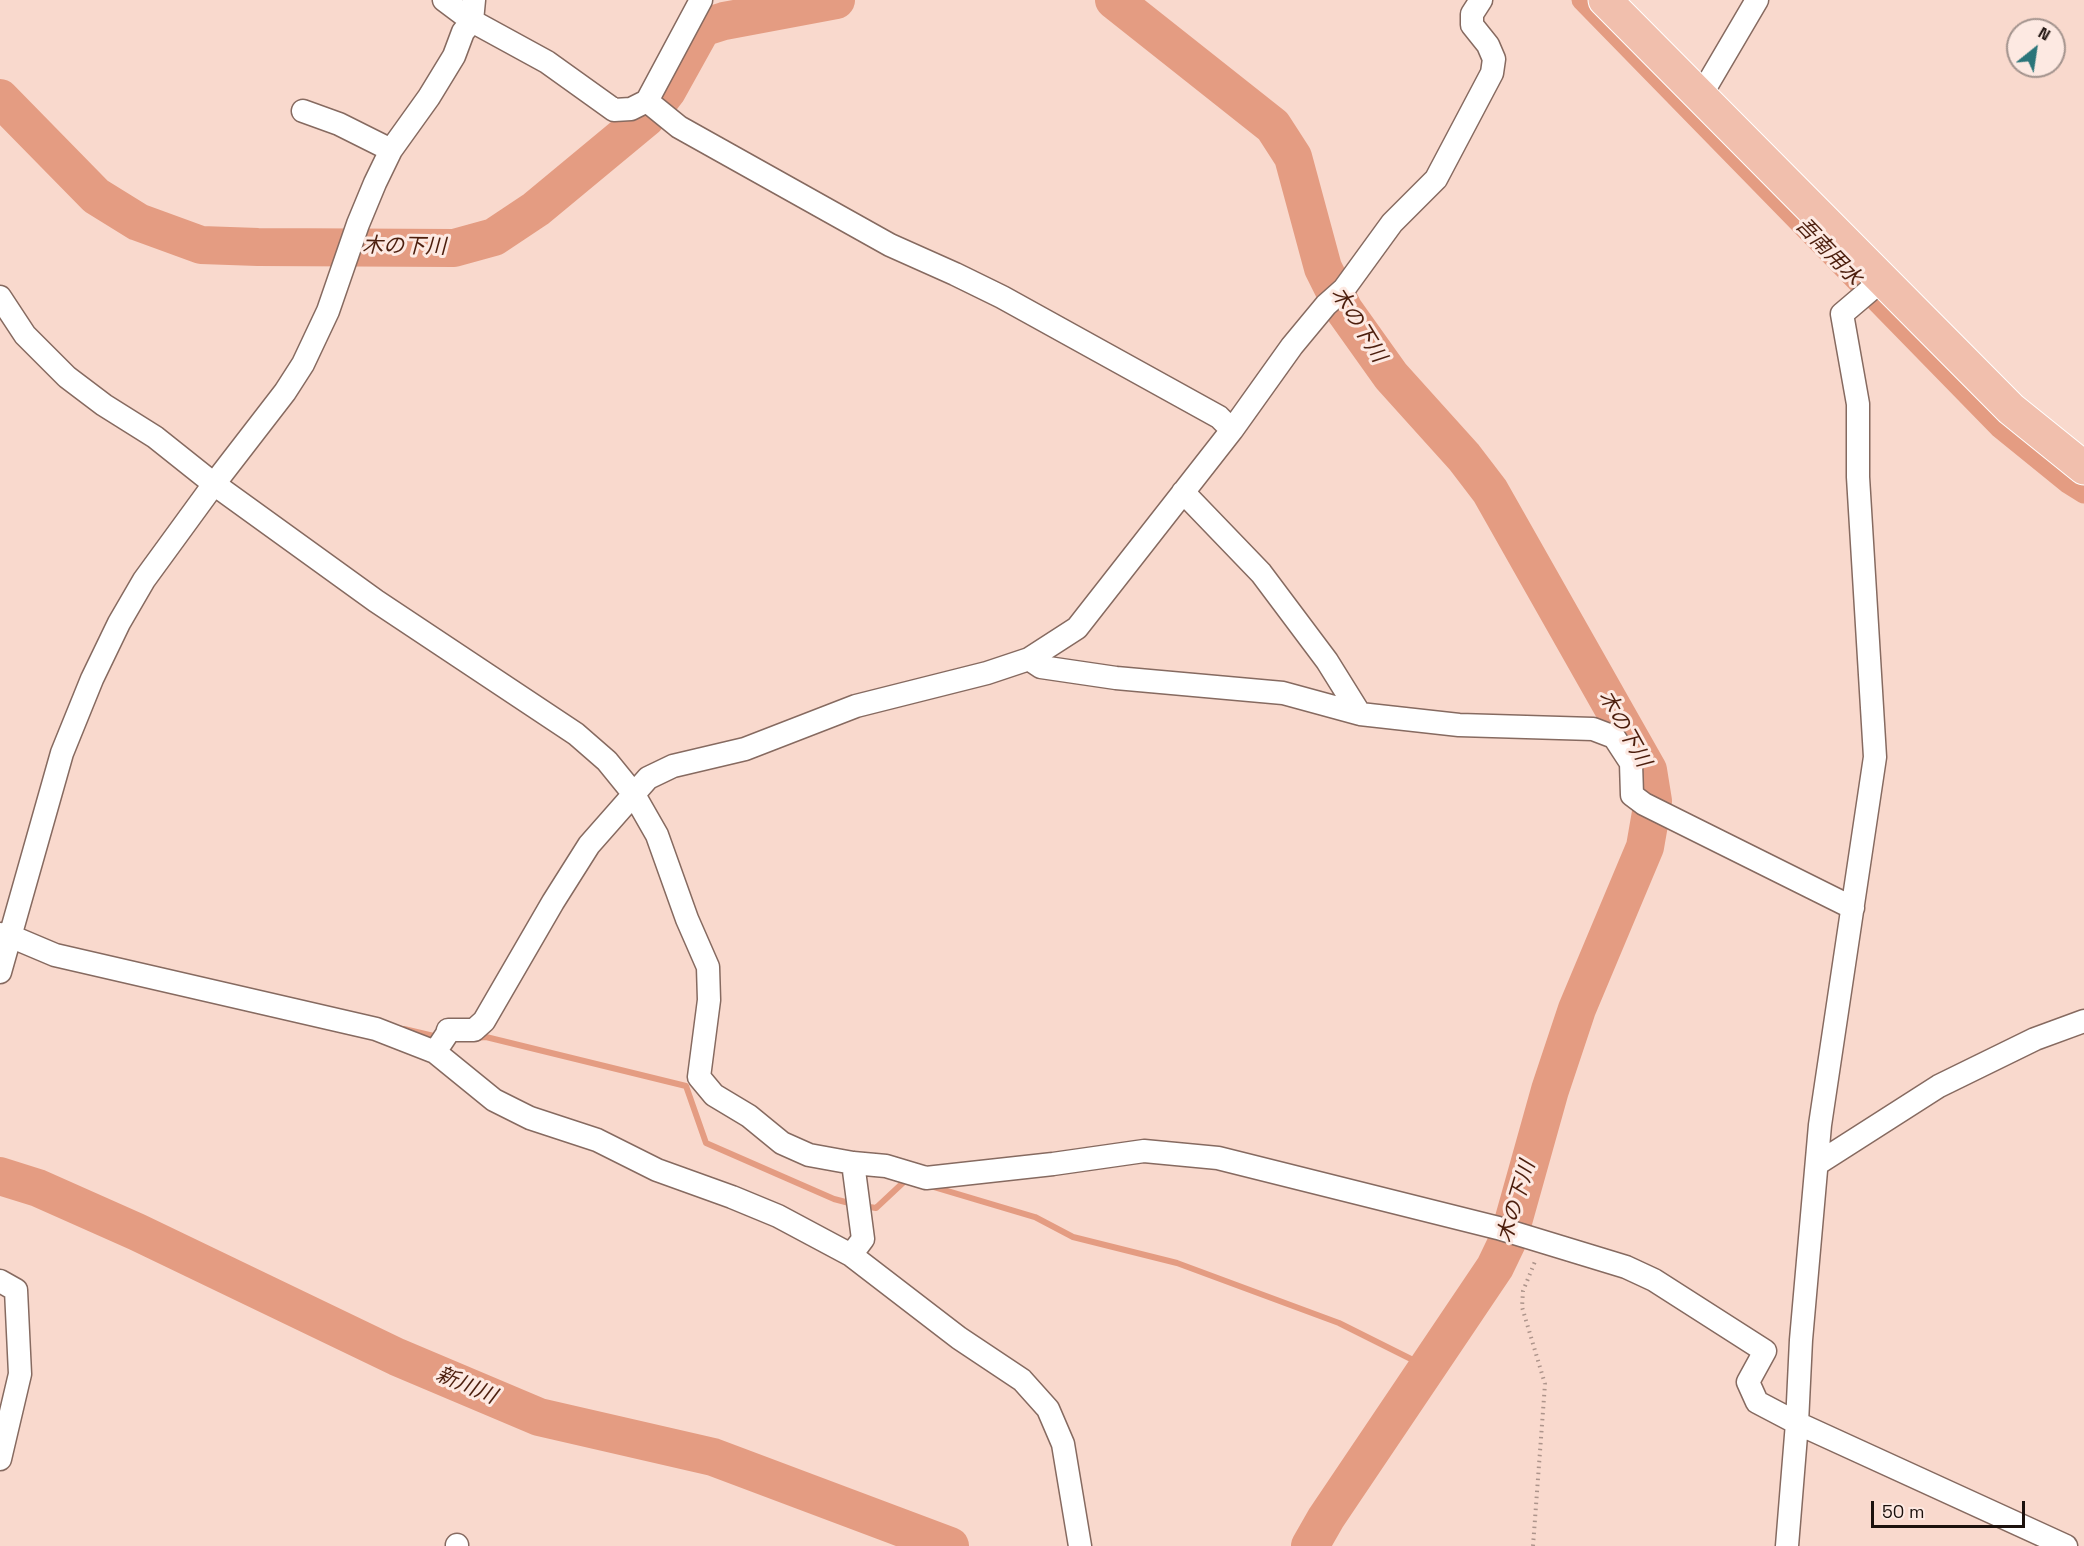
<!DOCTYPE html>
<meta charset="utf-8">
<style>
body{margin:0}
#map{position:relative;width:2084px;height:1546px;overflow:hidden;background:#f9d9cd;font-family:"Space Grotesk",sans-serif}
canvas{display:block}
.north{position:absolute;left:2006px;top:18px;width:60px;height:60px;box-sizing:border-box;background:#fde9e2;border:2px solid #a3938d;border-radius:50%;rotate:30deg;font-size:16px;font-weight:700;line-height:24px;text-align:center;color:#1c110d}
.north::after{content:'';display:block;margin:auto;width:21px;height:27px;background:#2b757a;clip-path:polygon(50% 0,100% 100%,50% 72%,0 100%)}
.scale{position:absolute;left:1871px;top:1501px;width:154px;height:27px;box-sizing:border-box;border:3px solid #1c110d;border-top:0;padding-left:8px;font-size:18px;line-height:21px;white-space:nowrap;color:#1c110d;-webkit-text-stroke:4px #fde9e2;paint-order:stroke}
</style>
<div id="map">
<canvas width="2084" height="1546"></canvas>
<div class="north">N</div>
<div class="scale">50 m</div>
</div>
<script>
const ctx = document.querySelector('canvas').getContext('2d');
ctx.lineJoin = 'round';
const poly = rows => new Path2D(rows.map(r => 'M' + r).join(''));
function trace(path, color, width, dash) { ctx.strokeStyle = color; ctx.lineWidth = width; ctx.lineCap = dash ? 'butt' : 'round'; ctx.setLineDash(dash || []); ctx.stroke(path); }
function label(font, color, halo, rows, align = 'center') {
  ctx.font = font + ' "Space Grotesk","Noto Sans JP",sans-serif'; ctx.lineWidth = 6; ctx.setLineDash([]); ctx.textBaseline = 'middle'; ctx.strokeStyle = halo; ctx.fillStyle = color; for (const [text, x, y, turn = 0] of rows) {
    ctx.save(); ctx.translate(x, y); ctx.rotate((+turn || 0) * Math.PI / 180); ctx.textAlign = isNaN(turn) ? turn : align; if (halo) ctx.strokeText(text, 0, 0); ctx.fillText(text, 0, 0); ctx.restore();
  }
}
trace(poly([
 [404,1029,438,1037],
 [475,1038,486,1037,686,1086,706,1143,834,1199,853,1204],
 [931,1186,1035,1217,1073,1237,1177,1263,1339,1323,1427,1367],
 [863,1206,876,1208,907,1179]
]), '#e49c82', 6);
trace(poly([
 [1582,0,1999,427,2068,483,2084,493]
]), '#e49c82', 21);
trace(poly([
 [1114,0,1273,126,1293,157,1323,268,1344,310,1391,376,1464,457,1490,491,1648,770,1653,801,1645,847,1577,1009,1550,1090,1508,1240,1495,1267,1326,1518,1310,1546],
 [0,98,96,196,138,222,201,245,258,247,454,248,494,237,536,209,647,117,667,91,702,28,724,21,836,0],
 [0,1176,38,1188,137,1232,397,1357,539,1417,713,1457,950,1546]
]), '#e49c82', 38);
const minor = poly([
 [444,0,472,21,547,62,614,110,631,109,647,101,701,0],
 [1700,97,1757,0],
 [647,101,679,127,890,245,955,274,1002,297,1219,417,1232,430],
 [303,111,339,124,391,150],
 [0,297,25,335,67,377,104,405,155,437,214,484,376,601,576,734,607,761,633,793,657,835,687,919,708,967,709,1000,699,1077,714,1095,749,1116,782,1143,809,1155,853,1163,886,1166,926,1178,1053,1164,1144,1151,1218,1158,1498,1228,1626,1267,1654,1280,1765,1351,1748,1382,1757,1402,1797,1423,2066,1546],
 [1183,492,1261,573,1327,661,1360,714,1459,725,1593,729,1614,737,1631,763,1632,795,1644,804,1853,908],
 [1029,659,1041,667,1116,678,1283,693,1360,714],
 [0,934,10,936,55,955,376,1029,435,1052,494,1100,530,1118,597,1140,657,1170,732,1197,778,1216,851,1255,959,1338,1022,1380,1048,1409,1063,1444,1080,1546],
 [0,972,62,753,92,679,119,623,144,580,214,484,285,392,303,364,328,311,358,224,375,183,391,150,429,97,454,56,463,32,472,21,474,0],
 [435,1052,447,1034,448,1030,474,1030,484,1021,553,902,589,845,648,778,673,766,745,749,856,706,987,673,1029,659,1077,628,1232,430,1292,346,1326,305,1344,289,1392,223,1436,179,1492,73,1494,59,1488,45,1472,25,1472,14,1481,0],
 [1817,1164,1939,1086,2035,1039,2084,1021],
 [851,1255,863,1239,853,1163],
 [0,1281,16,1290,20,1374,0,1459],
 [457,1546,457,1545],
 [1787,1546,1797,1423,1801,1340,1820,1125,1875,757,1858,477,1858,404,1842,314,1882,280]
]);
const primary = poly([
 [1605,0,2011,409,2084,468]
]);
trace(minor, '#866a60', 25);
trace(primary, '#fff', 35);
trace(poly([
 [1533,1546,1545,1384,1522,1307,1523,1291,1536,1259]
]), '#ad948b', 4, [1.5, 4.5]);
trace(minor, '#fff', 22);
trace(primary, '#f1bfad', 33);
label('italic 21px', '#4c1e0d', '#fde9e2', [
 ["木の下川",404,247,1],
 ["吾南用水",1828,252,46],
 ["木の下川",1358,325,58],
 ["木の下川",1624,729,61],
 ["木の下川",1517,1202,-73],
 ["新川川",466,1386,23]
]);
</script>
